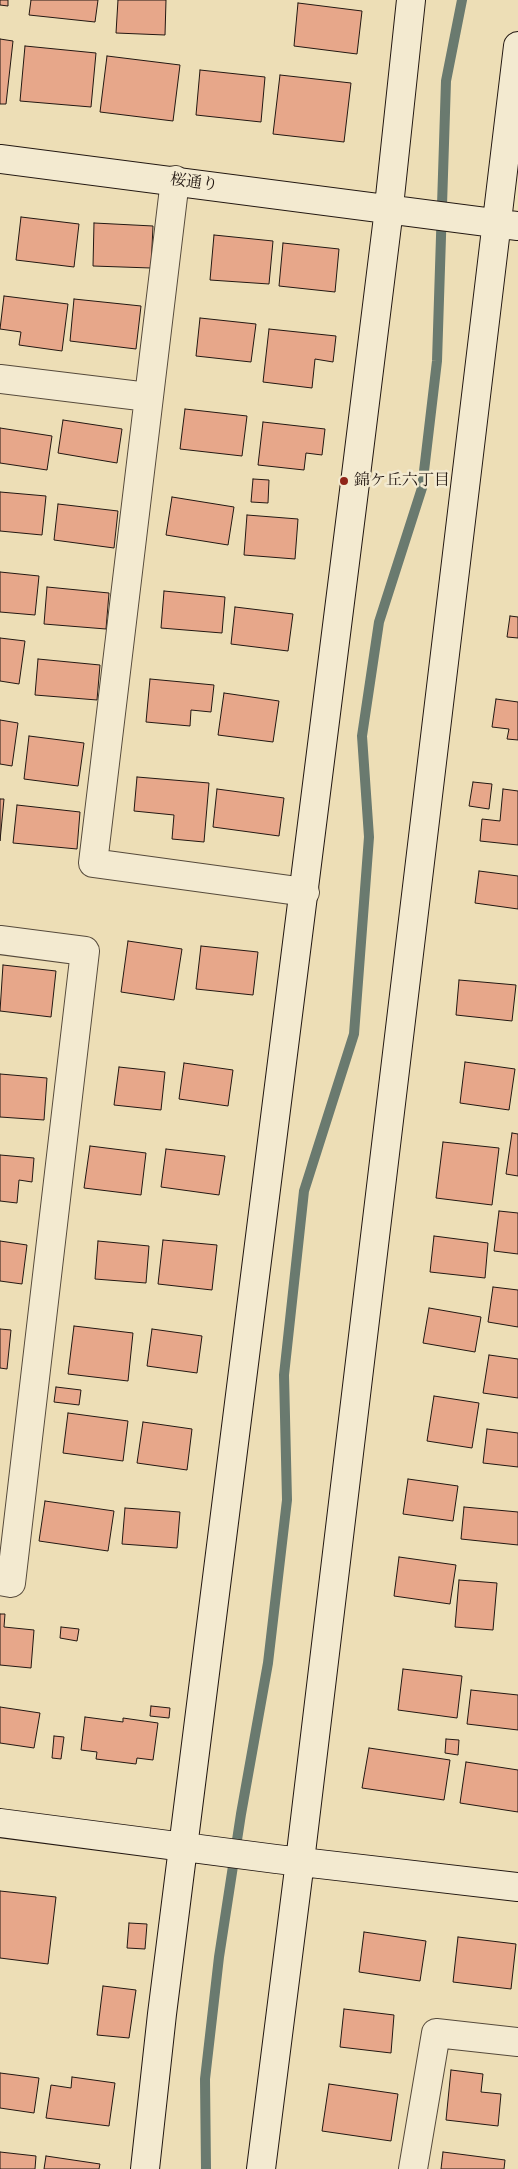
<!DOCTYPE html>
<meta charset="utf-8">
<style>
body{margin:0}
canvas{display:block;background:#eddeb6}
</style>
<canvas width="518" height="2169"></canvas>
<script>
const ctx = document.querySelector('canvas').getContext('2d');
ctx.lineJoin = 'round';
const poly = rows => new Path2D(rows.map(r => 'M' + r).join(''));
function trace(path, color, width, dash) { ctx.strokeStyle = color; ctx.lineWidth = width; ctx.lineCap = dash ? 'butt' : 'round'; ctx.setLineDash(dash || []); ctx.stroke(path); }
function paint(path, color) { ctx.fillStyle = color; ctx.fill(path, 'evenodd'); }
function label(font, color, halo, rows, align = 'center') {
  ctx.font = font + ' "IM FELL French Canon","Noto Serif JP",serif'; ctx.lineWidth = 5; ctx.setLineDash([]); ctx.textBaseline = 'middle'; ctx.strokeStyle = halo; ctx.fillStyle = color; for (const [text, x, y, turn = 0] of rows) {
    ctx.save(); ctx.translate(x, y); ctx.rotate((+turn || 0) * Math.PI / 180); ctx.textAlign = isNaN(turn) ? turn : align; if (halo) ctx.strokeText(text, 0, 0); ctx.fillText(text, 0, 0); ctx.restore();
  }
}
trace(poly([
 [206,2169,205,2079,219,1957,241,1814,268,1663,287,1500,284,1375,304,1191,354,1034,369,837,362,736,379,622,422,488,437,361,446,81,462,0]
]), '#6a7a6f', 10);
const building = poly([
 [0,0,8,0,8,6,0,5,0,0],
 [31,0,98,0,95,22,29,15,31,0],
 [118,0,166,0,165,35,116,33,118,0],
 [298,3,362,11,357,54,294,46,298,3],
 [0,39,13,41,6,104,0,104,0,39],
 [25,46,96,53,91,107,20,101,25,46],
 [107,56,180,65,173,121,100,112,107,56],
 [200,70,265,77,261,122,196,115,200,70],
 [280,75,351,83,344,142,273,134,280,75],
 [21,217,79,224,74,267,16,260,21,217],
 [94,223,153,226,151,268,93,266,94,223],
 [214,235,273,241,269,284,210,280,214,235],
 [283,243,339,249,335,292,279,286,283,243],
 [4,296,68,304,62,351,19,345,21,332,0,329,4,296],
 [74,299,141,306,136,349,70,341,74,299],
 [200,318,256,324,251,362,196,356,200,318],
 [269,329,336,336,333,362,315,359,312,388,263,382,269,329],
 [185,409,247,416,242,456,180,449,185,409],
 [63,420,122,429,117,463,58,453,63,420],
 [263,422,325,429,322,455,306,453,304,470,258,465,263,422],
 [0,428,52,436,47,470,0,463,0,428],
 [253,479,269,480,268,503,251,502,253,479],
 [0,492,46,496,42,535,0,531,0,492],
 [172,497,234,507,228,545,166,535,172,497],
 [58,504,118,511,114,548,54,540,58,504],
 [247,515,298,519,295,559,244,555,247,515],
 [0,572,39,576,35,615,0,612,0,572],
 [47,587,109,593,106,629,44,624,47,587],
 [164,591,225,597,222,633,161,628,164,591],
 [235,607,293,614,288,651,231,644,235,607],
 [510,616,518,617,518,638,507,637,510,616],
 [0,638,25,641,19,684,0,681,0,638],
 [38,659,100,665,97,700,35,695,38,659],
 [150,679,214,685,211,712,191,710,190,726,146,722,150,679],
 [224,693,279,701,273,742,218,735,224,693],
 [496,699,518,702,518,740,507,739,509,729,492,727,496,699],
 [0,720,18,723,12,766,0,764,0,720],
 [29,736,84,743,78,786,24,779,29,736],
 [137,777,209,783,204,842,172,839,174,815,134,811,137,777],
 [473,782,492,784,489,809,469,806,473,782],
 [217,789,284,798,279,836,213,827,217,789],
 [503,789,518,791,518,845,480,841,482,819,500,821,503,789],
 [0,799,4,799,0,841,0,799],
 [17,805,80,812,77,849,13,843,17,805],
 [479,871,518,876,518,909,475,903,479,871],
 [128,941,182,949,174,1000,121,992,128,941],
 [201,946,258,952,253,995,196,989,201,946],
 [3,965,56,971,51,1017,0,1011,3,965],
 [459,980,516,985,512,1021,456,1015,459,980],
 [465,1062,515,1069,509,1110,460,1103,465,1062],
 [184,1063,233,1070,228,1106,179,1099,184,1063],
 [119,1067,165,1072,161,1110,114,1105,119,1067],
 [0,1074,47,1078,44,1120,0,1117,0,1074],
 [512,1133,518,1134,518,1176,506,1174,512,1133],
 [443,1142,499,1148,492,1205,436,1198,443,1142],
 [90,1146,146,1153,141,1195,84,1188,90,1146],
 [166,1149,225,1156,219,1195,161,1187,166,1149],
 [0,1155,34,1158,32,1182,19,1180,17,1203,0,1201,0,1155],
 [499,1211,518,1213,518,1254,494,1251,499,1211],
 [434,1236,488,1243,485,1278,430,1272,434,1236],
 [163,1240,217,1245,212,1290,158,1284,163,1240],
 [0,1241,27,1245,22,1284,0,1281,0,1241],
 [98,1241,149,1246,146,1283,95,1279,98,1241],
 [493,1287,518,1290,518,1327,488,1322,493,1287],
 [429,1308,481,1317,475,1352,423,1343,429,1308],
 [74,1326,133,1333,128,1381,68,1374,74,1326],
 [0,1329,11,1330,7,1369,0,1368,0,1329],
 [152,1329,202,1336,197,1373,147,1366,152,1329],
 [489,1355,518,1359,518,1398,483,1393,489,1355],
 [56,1387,81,1390,79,1405,54,1402,56,1387],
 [434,1396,479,1403,472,1448,427,1441,434,1396],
 [68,1413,128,1421,123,1461,63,1453,68,1413],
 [143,1422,192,1429,187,1470,137,1463,143,1422],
 [487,1429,518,1433,518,1467,483,1463,487,1429],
 [408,1479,458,1486,453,1521,403,1514,408,1479],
 [45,1501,114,1511,108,1551,39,1541,45,1501],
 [464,1507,518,1512,518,1545,461,1539,464,1507],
 [125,1508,180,1512,177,1548,122,1544,125,1508],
 [399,1557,456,1565,450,1604,394,1596,399,1557],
 [459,1580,497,1583,493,1630,455,1627,459,1580],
 [0,1614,5,1614,4,1627,34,1630,31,1668,0,1665,0,1614],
 [61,1627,79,1629,77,1641,60,1638,61,1627],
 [403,1669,462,1676,457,1718,398,1710,403,1669],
 [471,1690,518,1695,518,1730,467,1724,471,1690],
 [151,1706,170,1708,169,1718,150,1716,151,1706],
 [0,1707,40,1713,34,1748,0,1743,0,1707],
 [85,1717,123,1722,123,1718,158,1723,153,1760,137,1758,136,1764,96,1759,97,1752,81,1750,85,1717],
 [54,1736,64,1737,61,1759,52,1758,54,1736],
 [446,1739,459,1740,458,1755,445,1753,446,1739],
 [369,1748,450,1760,444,1800,362,1788,369,1748],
 [466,1762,518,1770,518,1812,460,1803,466,1762],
 [0,1891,56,1897,48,1964,0,1958,0,1891],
 [129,1923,147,1924,145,1949,127,1948,129,1923],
 [364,1932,426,1941,420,1981,359,1972,364,1932],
 [458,1937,516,1944,511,1989,453,1982,458,1937],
 [103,1986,136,1990,129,2038,97,2035,103,1986],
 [344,2009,394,2015,391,2053,340,2047,344,2009],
 [451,2070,483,2074,481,2092,501,2094,498,2126,446,2120,451,2070],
 [0,2073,39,2078,34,2113,0,2108,0,2073],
 [72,2077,115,2083,109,2126,46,2118,51,2085,71,2088,72,2077],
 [329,2084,398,2094,391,2141,322,2131,329,2084],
 [0,2152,36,2156,35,2169,0,2169,0,2152],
 [443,2152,505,2160,504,2169,441,2169,443,2152],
 [46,2156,100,2164,99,2169,44,2169,46,2156]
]);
paint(building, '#e7a78a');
trace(building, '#231812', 1);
const street = poly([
 [175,180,93,863,305,892],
 [0,379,148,397],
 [0,940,85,951,11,1583,0,1581],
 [413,2169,436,2033,518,2042]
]);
const secondary = poly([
 [0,159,518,226],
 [0,1823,276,1859,518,1887],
 [145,2169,162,2014,355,483,387,225,411,0],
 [261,2169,300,1861,518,46]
]);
trace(street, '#564a3b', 30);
trace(secondary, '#231812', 30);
trace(street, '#f3ead0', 28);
trace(secondary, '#f3ead0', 28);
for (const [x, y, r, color] of [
 [344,481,5,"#8f2418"]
]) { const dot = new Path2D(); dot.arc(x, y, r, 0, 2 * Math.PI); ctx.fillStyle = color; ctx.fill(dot); trace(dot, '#f3ead0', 2); }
label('16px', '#231812', '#f3ead0', [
 ["桜通り",194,183,7]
]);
label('16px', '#231812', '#f3ead0', [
 ["錦ケ丘六丁目",354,481]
], 'left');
</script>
